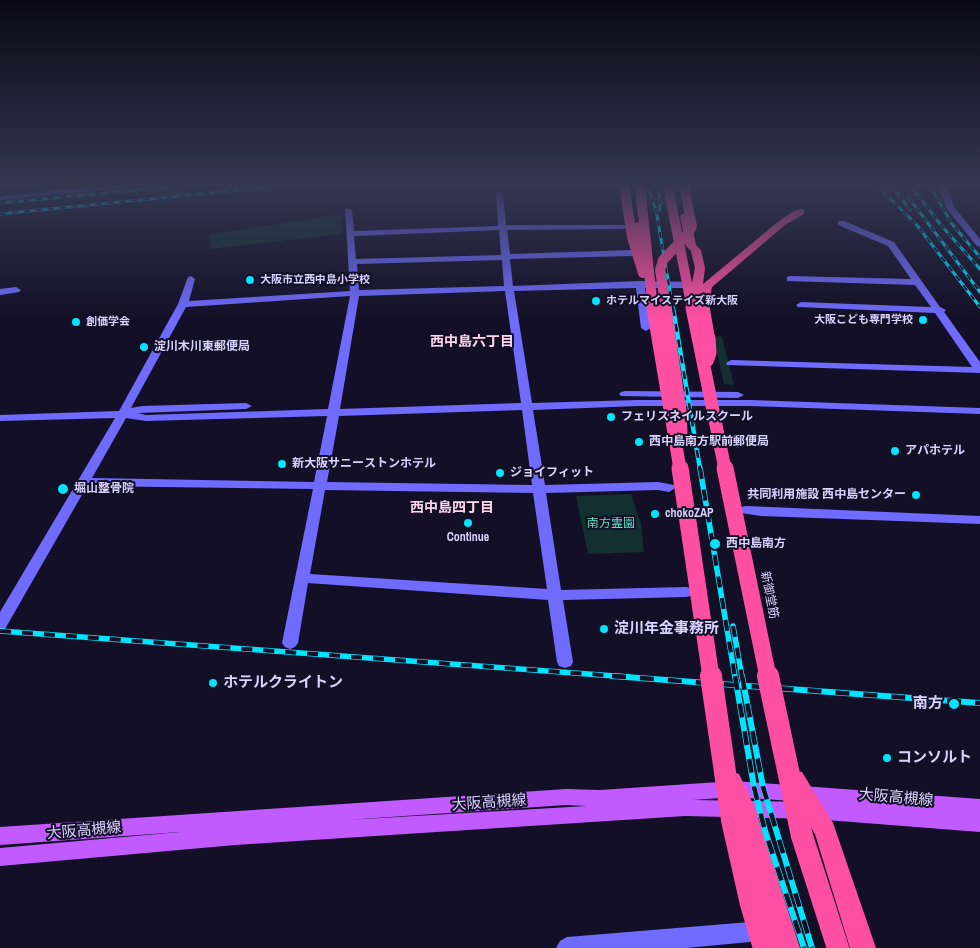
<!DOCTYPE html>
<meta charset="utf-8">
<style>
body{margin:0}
canvas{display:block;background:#130f26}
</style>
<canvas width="980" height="948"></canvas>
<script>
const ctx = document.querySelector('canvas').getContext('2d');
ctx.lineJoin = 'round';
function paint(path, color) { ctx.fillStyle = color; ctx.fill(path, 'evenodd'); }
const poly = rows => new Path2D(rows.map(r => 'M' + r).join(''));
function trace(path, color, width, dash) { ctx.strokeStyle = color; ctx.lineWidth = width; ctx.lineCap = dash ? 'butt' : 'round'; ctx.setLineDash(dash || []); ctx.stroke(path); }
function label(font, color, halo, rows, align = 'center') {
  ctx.font = font + ' "Archivo Narrow","Noto Sans JP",sans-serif'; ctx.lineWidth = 4; ctx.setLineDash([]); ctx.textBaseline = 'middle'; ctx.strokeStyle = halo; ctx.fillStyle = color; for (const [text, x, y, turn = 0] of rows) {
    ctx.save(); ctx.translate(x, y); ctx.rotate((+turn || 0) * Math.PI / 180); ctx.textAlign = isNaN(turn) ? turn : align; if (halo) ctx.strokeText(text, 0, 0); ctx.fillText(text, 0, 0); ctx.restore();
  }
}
paint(poly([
 [337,215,340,215,342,232,340,234,211,249,209,236,212,234],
 [717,336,722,337,734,385,724,384,714,340],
 [631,494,641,524,644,552,588,554,576,496]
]), '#12302f');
trace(poly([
 [623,200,691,202]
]), '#312d47', 8, [8, 4.5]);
paint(poly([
 [103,186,128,186,124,188,0,200,0,196,103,186],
 [938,186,946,186,955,208,980,239,980,247,977,246,947,209,938,186],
 [496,192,503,194,506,225,623,225,627,227,623,229,507,230,510,254,632,250,636,253,632,256,510,259,513,286,640,281,697,282,702,285,697,288,645,288,651,328,646,331,641,328,636,288,514,291,532,403,638,400,750,400,980,408,980,414,750,406,638,406,533,410,545,485,658,482,674,485,675,488,669,492,658,490,546,493,561,590,686,587,691,588,693,592,691,596,686,597,563,600,573,662,571,666,565,668,559,666,557,662,548,600,308,583,298,643,295,647,290,649,285,647,282,643,313,489,87,486,5,629,0,631,0,612,115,418,0,421,0,415,119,411,178,304,188,277,191,276,195,279,189,301,350,291,345,208,352,210,354,231,498,226,496,192],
 [499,230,501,255,356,259,354,236,499,230],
 [502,260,504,286,359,290,357,264,502,260],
 [505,291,521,403,340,409,359,296,505,291],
 [350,296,328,409,146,415,138,413,246,409,252,406,246,403,142,406,131,408,186,307,350,296],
 [522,410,532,485,327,482,339,416,522,410],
 [327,416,314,482,92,478,126,418,146,421,327,416],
 [325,490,533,493,547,589,310,574,325,490],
 [838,221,844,221,894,242,940,307,946,310,944,312,980,362,980,373,727,365,726,363,731,360,972,367,935,313,798,307,796,305,801,302,931,307,915,285,787,281,787,277,790,276,911,279,888,246,838,225,838,221],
 [16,287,21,290,19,292,0,295,0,289,16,287],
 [625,391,738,392,744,395,738,398,621,396,619,394,621,392,625,391],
 [746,506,980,516,980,524,761,516,741,513,739,510,741,507,746,506],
 [750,922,757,925,760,932,757,939,750,942,686,948,556,948,560,941,567,937,750,922]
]), '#6f6bff');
paint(poly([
 [734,781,980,799,980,832,814,819,685,816,235,845,0,866,0,848,180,832,0,845,0,827,566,789,600,790,734,781],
 [734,797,807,802,693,800,734,797],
 [566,805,587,806,346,820,566,805]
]), '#c25bff');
paint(poly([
 [674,186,682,186,682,187,678,190,675,189,674,186],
 [801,209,804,210,804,214,785,225,712,287,709,303,715,338,709,342,705,341,700,321,695,320,693,318,689,298,695,268,691,251,686,246,680,216,682,214,685,213,690,216,696,245,701,250,705,268,703,284,779,221,794,211,801,209],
 [637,222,642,225,652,271,647,274,642,271,632,225,637,222],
 [794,770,802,772,833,823,876,948,850,948,815,834,783,779,786,772,794,770],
 [731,772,739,774,755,808,800,948,774,948,741,830,720,781,723,774,731,772]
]), '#ff4fa3');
const railFar3 = poly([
 [647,186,656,210,673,309],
 [659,186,660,210],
 [877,186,916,224,980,307],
 [892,186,910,210],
 [911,186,940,224,980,269],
 [930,186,952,224,980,257],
 [909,198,980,292],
 [0,203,180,186],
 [0,214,279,186]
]);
const railFar2 = poly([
 [673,308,700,469]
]);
const railFar1 = poly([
 [700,468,735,677],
 [733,626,742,677],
 [0,631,629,677]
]);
const rail = poly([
 [612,676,980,703],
 [735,676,754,787,765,831,804,948],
 [742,676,763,787,812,948]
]);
trace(railFar3, '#00e5ff', 3);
trace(railFar2, '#00e5ff', 4.5);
trace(railFar1, '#00e5ff', 5.5);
trace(rail, '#00e5ff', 6);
trace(railFar3, '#130f26', 2, [6]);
trace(railFar2, '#130f26', 2.5, [8]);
trace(railFar1, '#130f26', 4, [11]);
trace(rail, '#130f26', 4.5, [14]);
trace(poly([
 [624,186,632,237,643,273],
 [640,186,653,309],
 [668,186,692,309],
 [666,309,660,270,663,260,687,235,692,226,684,186]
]), '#ff4fa3', 10);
trace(poly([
 [653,308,680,469],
 [665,308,680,411,681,433],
 [692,308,725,469],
 [707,361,710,353,709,338]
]), '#ff4fa3', 13);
trace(poly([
 [680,468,711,677],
 [725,468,768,677]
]), '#ff4fa3', 17);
trace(poly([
 [711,676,732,820,751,904,764,948],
 [768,676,802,836,838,948]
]), '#ff4fa3', 22);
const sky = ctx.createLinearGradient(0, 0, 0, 319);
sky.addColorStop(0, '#0a0815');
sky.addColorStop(0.58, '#333752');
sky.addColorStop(1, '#33375200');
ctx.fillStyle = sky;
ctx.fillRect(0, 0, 980, 319);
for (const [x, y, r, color] of [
 [250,280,5,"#00e5ff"],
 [596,301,5,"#00e5ff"],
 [923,320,5,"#00e5ff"],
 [76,322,5,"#00e5ff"],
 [144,347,5,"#00e5ff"],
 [611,417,5,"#00e5ff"],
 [639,442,5,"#00e5ff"],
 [895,451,5,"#00e5ff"],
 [282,464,5,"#00e5ff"],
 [500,473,5,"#00e5ff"],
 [63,489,6,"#00e5ff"],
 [916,495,5,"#00e5ff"],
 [655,514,5,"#00e5ff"],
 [468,523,5,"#00e5ff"],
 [715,544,6,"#00e5ff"],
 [604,629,5,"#00e5ff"],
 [213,683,5,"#00e5ff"],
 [954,704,6,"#00e5ff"],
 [887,758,5,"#00e5ff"]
]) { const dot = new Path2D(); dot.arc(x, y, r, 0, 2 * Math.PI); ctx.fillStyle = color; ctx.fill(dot); trace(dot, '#130f26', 2); }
label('bold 11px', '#d9d4ff', '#130f26', [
 ["大阪市立西中島小学校",260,280],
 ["ホテルマイステイズ新大阪",606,301],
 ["大阪こども専門学校",913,320,"right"],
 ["創価学会",86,322]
], 'left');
label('bold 12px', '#d9d4ff', '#130f26', [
 ["淀川木川東郵便局",154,347],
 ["フェリスネイルスクール",621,417],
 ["西中島南方駅前郵便局",649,442],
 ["アパホテル",905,451],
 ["新大阪サニーストンホテル",292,464],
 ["ジョイフィット",510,473],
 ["堀山整骨院",74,489],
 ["共同利用施設 西中島センター",906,495,"right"],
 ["chokoZAP",665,514],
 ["Continue",468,538,"center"],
 ["西中島南方",726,544]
], 'left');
label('12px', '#5fe0c0', '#130f26', [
 ["南方霊園",611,524]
]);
label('12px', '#d9d4ff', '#130f26', [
 ["新御堂筋",769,595,79]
]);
label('bold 14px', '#ffd6f0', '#130f26', [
 ["西中島六丁目",472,342],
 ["西中島四丁目",452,508]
]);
label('bold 15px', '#d9d4ff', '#130f26', [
 ["淀川年金事務所",614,629],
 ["ホテルクライトン",223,683],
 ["南方",943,704,"right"],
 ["コンソルト",897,758]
], 'left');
label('15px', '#d9d4ff', '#130f26', [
 ["大阪高槻線",896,798,5],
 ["大阪高槻線",489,803,-4],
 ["大阪高槻線",84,831,-5]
]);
</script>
